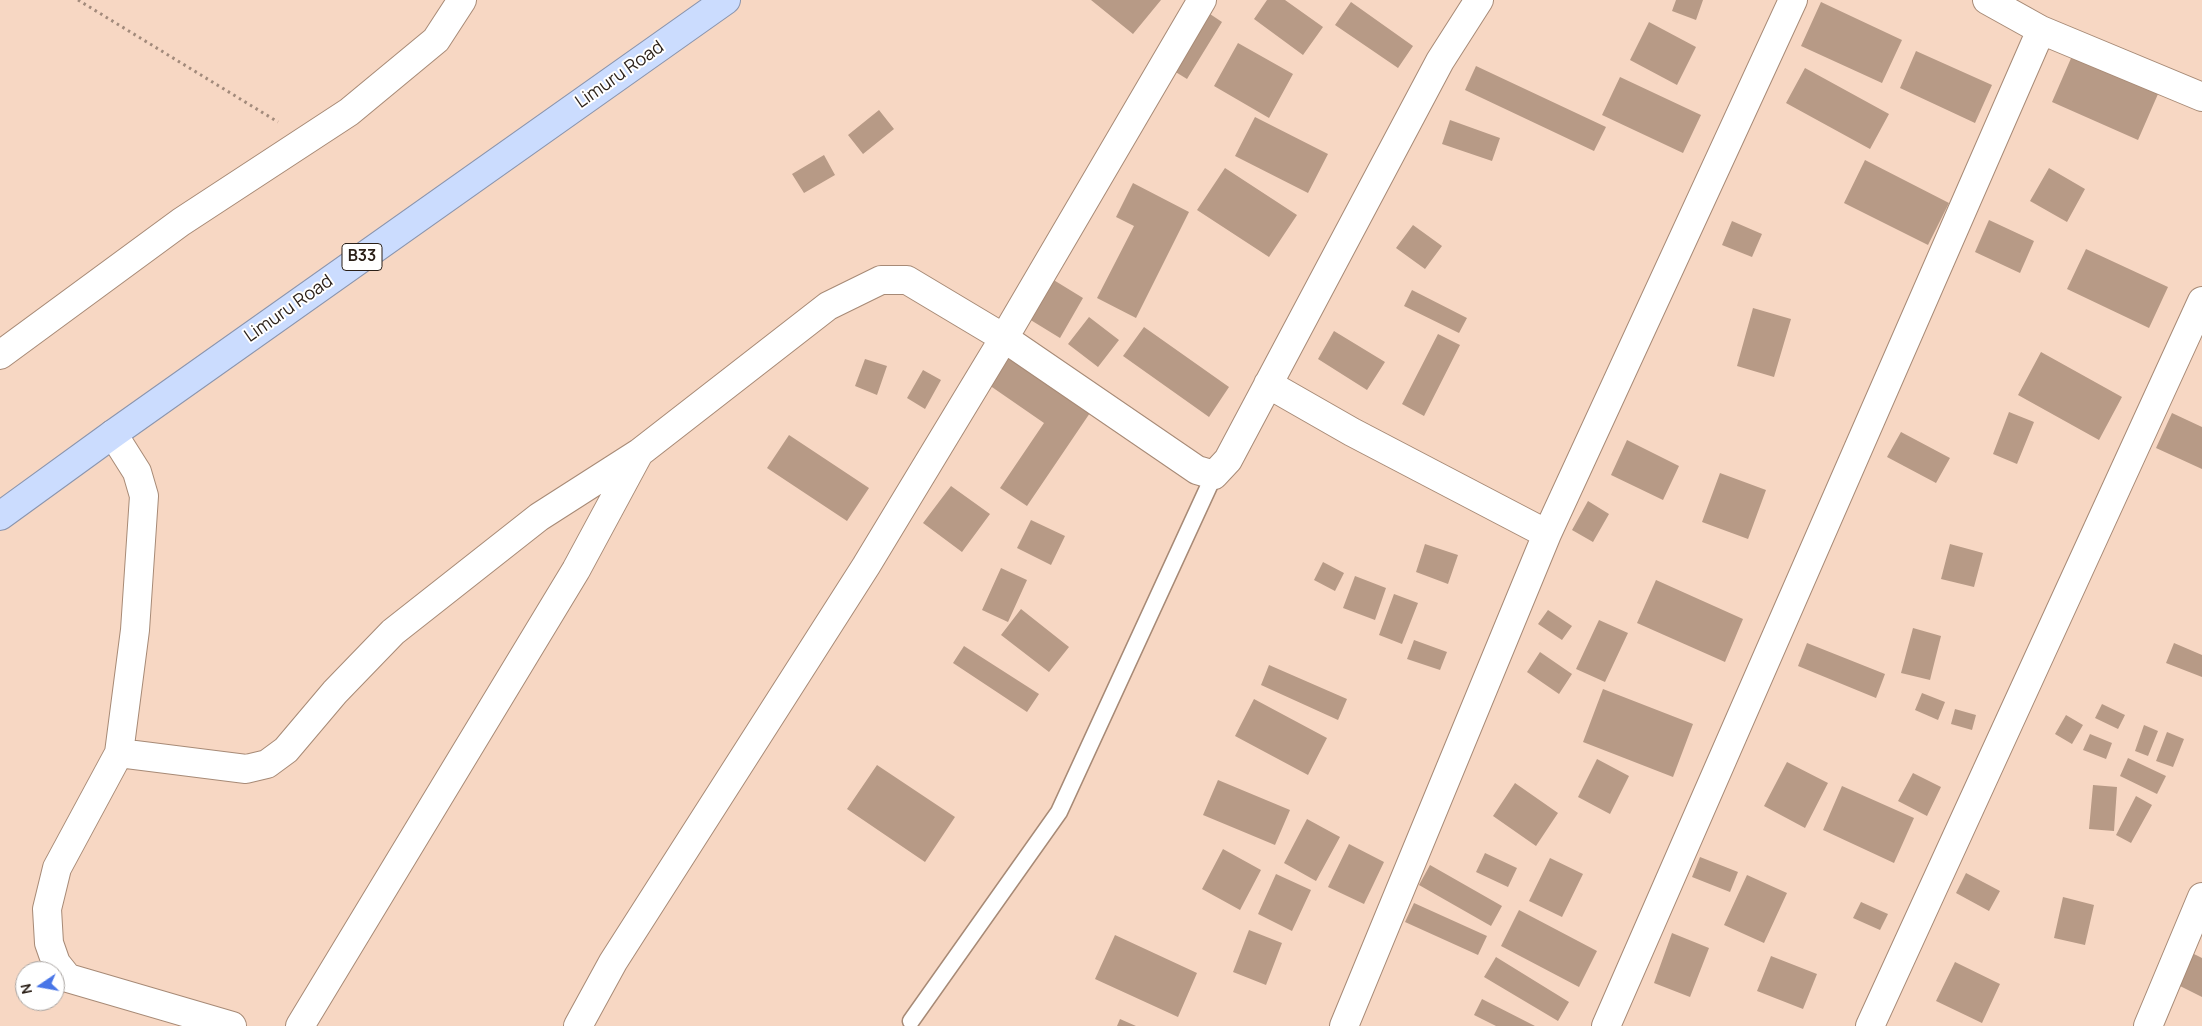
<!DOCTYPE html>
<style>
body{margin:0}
#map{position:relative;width:2202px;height:1026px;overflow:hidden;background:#f7d7c3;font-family:Manrope,sans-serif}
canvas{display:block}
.north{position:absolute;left:15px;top:961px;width:50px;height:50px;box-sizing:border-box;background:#fff;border:1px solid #aaa5a2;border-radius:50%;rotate:258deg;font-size:14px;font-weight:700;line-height:20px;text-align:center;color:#2a1f17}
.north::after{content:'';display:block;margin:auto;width:18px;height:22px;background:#4875e7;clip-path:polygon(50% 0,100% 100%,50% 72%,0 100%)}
</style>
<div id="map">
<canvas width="2202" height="1026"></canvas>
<div class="north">N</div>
</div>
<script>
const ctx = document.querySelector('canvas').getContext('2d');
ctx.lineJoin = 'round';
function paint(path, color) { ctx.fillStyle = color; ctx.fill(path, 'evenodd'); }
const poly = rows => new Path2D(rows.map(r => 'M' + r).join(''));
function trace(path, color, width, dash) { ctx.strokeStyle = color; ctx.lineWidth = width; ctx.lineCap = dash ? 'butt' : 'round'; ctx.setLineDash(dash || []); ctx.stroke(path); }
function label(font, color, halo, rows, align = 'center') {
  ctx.font = font + ' Manrope,sans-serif'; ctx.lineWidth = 4; ctx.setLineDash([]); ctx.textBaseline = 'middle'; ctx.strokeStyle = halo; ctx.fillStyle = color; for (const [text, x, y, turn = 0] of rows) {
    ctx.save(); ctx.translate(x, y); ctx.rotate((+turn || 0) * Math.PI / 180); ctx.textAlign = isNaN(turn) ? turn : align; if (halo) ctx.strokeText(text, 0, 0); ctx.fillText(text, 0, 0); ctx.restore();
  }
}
paint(poly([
 [1091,0,1161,0,1133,34],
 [1267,0,1285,0,1323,27,1303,55,1254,19],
 [1676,0,1703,0,1696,20,1672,11],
 [1351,2,1413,46,1398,68,1335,25],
 [1821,2,1902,40,1882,83,1801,46],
 [1210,14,1222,22,1187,79,1174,71],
 [1649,22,1696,47,1677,85,1630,60],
 [1238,43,1293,74,1269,118,1214,86],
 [1916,51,1992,85,1975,123,1900,88],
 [2072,56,2158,94,2138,140,2052,102],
 [1476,66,1606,127,1594,151,1465,90],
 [1805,68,1889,114,1870,149,1786,103],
 [1620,77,1701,115,1683,153,1602,115],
 [879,110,894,129,863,154,848,135],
 [1255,117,1328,154,1308,193,1235,156],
 [1450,120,1500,138,1492,161,1442,144],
 [824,155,835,175,804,193,792,174],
 [1865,160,1949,203,1928,245,1844,203],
 [1225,168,1297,215,1269,257,1197,210],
 [2049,168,2085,189,2067,222,2030,201],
 [1133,183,1189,212,1136,318,1097,298,1134,226,1116,217],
 [1989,220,2034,241,2020,273,1975,252],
 [1732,221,1762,234,1752,257,1722,245],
 [1413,225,1442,246,1425,269,1396,248],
 [2086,249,2168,287,2149,328,2067,289],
 [1052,279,1083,298,1060,338,1029,319],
 [1412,290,1467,318,1459,333,1404,306],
 [1753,308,1791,319,1774,377,1737,366],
 [1089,317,1119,340,1098,367,1068,344],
 [1144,327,1229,387,1209,417,1123,356],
 [1334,331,1385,362,1367,390,1318,359],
 [1438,334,1460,345,1424,416,1402,404],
 [1012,351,1094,407,1027,506,1000,488,1044,423,989,385],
 [2041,352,2122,397,2099,440,2018,395],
 [865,359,887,366,877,395,855,386],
 [923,370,941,380,925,409,907,398],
 [2009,412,2034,422,2017,464,1993,454],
 [2172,413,2202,427,2202,469,2156,448],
 [1901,432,1950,458,1936,483,1887,457],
 [789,435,869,488,847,521,767,468],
 [1627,440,1679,466,1663,500,1611,475],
 [1720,473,1766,490,1748,539,1702,522],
 [951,486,990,514,962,552,923,523],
 [1588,501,1609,514,1593,542,1572,530],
 [1031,520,1065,536,1051,565,1017,548],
 [1425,544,1458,555,1448,584,1416,572],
 [1950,544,1983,553,1974,587,1941,579],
 [1323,562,1344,573,1335,591,1314,580],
 [1001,568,1027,580,1008,622,982,610],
 [1355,576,1386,588,1375,620,1343,608],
 [1656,580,1743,619,1725,662,1637,623],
 [1394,594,1418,603,1402,644,1379,635],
 [1021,609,1069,647,1049,672,1001,635],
 [1548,610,1572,626,1562,640,1538,624],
 [1599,620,1628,633,1605,682,1576,669],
 [1913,628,1941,636,1930,680,1901,673],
 [1414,640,1447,652,1440,670,1407,659],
 [1807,643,1885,674,1876,698,1798,666],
 [2174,643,2202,655,2202,677,2166,663],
 [964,646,1039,694,1027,712,953,663],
 [1540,652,1572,674,1559,694,1527,672],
 [1269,665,1347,699,1338,720,1261,685],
 [1603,689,1693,724,1673,777,1583,742],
 [1922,693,1945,702,1938,720,1915,710],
 [1254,699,1327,738,1308,775,1235,736],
 [2102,704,2125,715,2118,729,2095,718],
 [1955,709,1976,715,1972,730,1951,724],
 [2066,715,2083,725,2072,744,2055,734],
 [2144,725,2158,731,2148,756,2135,751],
 [2167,732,2184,739,2173,767,2156,761],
 [2090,734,2112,743,2106,759,2083,750],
 [2128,758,2166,776,2157,794,2120,776],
 [1597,759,1629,776,1610,814,1578,797],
 [1787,762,1828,783,1805,828,1764,806],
 [877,765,955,817,925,862,847,809],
 [1913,773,1941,787,1927,816,1898,801],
 [1218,780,1290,810,1275,845,1203,815],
 [1515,783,1558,813,1536,846,1493,816],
 [2093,785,2117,787,2114,831,2089,829],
 [1842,786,1914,818,1894,863,1823,830],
 [2136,796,2152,805,2131,843,2116,835],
 [1307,819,1340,837,1316,881,1284,863],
 [1349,844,1384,862,1364,904,1328,887],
 [1223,849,1261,870,1240,910,1202,889],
 [1485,853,1517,868,1508,887,1476,872],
 [1700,857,1738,872,1730,892,1692,877],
 [1550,858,1583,874,1562,917,1529,901],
 [1430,865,1502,906,1491,926,1419,885],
 [1966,873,2000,891,1989,911,1956,893],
 [1276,874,1311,890,1292,931,1258,914],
 [1747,875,1787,893,1764,943,1724,925],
 [2063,897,2094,905,2085,945,2054,938],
 [1861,902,1888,914,1880,930,1853,918],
 [1414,903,1487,936,1478,955,1405,922],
 [1519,910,1597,951,1579,987,1501,946],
 [1249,930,1282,943,1266,985,1233,972],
 [1672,933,1709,948,1690,997,1654,983],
 [1115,935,1197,973,1178,1017,1095,979],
 [2192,953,2202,958,2202,997,2178,985],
 [1771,956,1817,974,1803,1009,1757,991],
 [1496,957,1569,1002,1558,1021,1484,977],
 [1955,962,2000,984,1982,1023,1936,1001],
 [1482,999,1535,1026,1496,1026,1474,1015],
 [1120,1019,1136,1026,1117,1026]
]), '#b79a86');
const service = poly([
 [911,1021,1059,812,1214,475]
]);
const minor = poly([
 [1987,0,2041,30,2202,97],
 [0,355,181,222,349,112,436,40,462,0],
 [1268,384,1352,432,1547,534],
 [113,434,137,472,144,496,135,630,119,753,246,769,267,764,286,750,335,692,393,632,539,517,639,453,828,306,881,280,907,280,1004,338,1197,470,1214,475,1228,460,1440,61,1479,0],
 [119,753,57,868,47,909,49,943,56,963,68,978,232,1026],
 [300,1026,576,570,638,455],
 [578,1026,613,962,866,566,1004,338,1202,0],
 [1344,1026,1547,534,1793,0],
 [1606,1026,2041,30],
 [1870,1026,2202,301],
 [2148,1026,2202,897]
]);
const trunk = poly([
 [0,516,113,434,726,0]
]);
trace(service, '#a78a76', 19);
trace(minor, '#a78a76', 30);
trace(trunk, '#8a94ad', 30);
trace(poly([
 [78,0,278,122]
]), '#a28a7b', 3, [2.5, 4]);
trace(service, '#fff', 16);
trace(minor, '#fff', 28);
trace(trunk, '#cbdcfe', 28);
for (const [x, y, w] of [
 [362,257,40]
]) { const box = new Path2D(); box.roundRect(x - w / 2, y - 13.5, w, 27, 4); ctx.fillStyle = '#fff'; ctx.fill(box); trace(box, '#2a1f17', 1); }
label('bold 16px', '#2a1f17', null, [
 ["B33",362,257]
]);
label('18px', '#2a1f17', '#fff', [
 ["Limuru Road",620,75,-35],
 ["Limuru Road",289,309,-35]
]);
</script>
